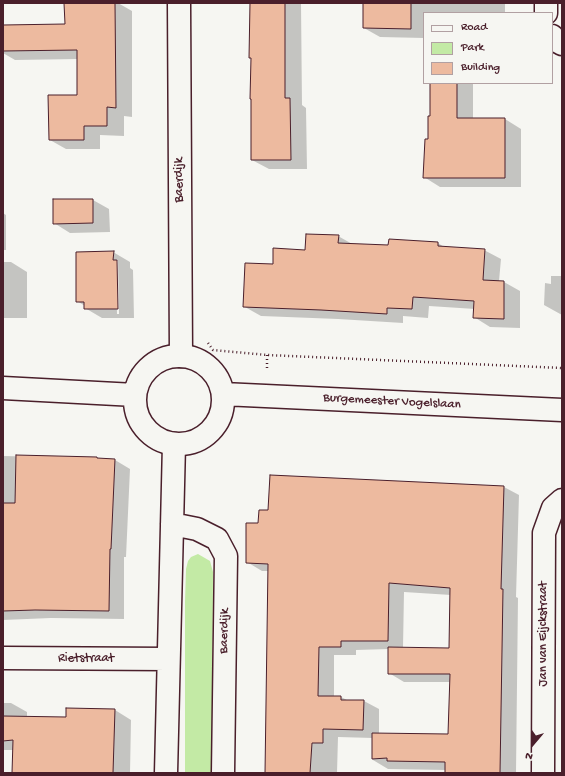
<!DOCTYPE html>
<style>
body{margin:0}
#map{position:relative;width:565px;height:776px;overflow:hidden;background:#f6f6f2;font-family:"Gochi Hand",sans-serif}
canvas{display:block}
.frame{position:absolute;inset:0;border:4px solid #4a1f2b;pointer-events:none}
.legend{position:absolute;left:423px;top:12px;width:130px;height:72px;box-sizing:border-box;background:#f6f6f2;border:1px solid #b1a0a2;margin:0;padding:5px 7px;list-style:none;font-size:12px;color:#4a1f2b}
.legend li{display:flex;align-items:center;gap:8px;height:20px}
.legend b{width:20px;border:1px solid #b1a0a2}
.north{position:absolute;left:513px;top:724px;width:40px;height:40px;-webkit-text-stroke:3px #f6f6f2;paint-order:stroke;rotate:199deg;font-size:11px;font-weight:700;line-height:16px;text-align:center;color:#4a1f2b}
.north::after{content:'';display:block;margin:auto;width:14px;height:18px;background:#4a1f2b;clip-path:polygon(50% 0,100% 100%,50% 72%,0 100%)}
</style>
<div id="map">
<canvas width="565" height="776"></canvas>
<div class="frame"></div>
<ul class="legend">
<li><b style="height:5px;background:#f6f6f2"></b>Road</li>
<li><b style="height:11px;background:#c3eaa5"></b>Park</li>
<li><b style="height:11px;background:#edba9f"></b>Building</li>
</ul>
<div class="north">N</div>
</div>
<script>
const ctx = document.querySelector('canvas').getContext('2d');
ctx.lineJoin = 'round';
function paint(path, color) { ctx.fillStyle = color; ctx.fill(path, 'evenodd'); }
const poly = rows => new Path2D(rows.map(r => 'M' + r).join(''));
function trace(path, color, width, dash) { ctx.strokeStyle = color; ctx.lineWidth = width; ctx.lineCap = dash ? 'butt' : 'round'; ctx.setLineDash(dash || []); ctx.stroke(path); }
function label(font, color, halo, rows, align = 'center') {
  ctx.font = font + ' "Gochi Hand",sans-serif'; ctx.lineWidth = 3; ctx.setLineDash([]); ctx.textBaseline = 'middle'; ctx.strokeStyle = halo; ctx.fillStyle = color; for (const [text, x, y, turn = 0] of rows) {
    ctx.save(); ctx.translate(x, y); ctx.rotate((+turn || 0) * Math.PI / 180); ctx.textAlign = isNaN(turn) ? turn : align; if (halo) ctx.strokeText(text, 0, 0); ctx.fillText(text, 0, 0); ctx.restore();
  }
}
paint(poly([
 [198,554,210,561,213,572,212,773,185,773,185,602,186,569,188,561,191,557]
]), '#c3eaa5');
paint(poly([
 [65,3,118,3,132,11,132,117,124,116,124,136,100,135,100,149,66,149,50,140,78,96,78,59,15,60,3,53,3,26,66,25],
 [251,3,301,3,302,105,306,108,307,169,269,169,252,160],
 [367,3,505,3,505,13,424,13,424,38,380,37,364,28],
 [431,83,473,83,473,119,505,119,521,129,521,187,440,187,424,177,431,117],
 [93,200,109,209,110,232,70,233,54,223],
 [3,213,6,215,6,250,3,250],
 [338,236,354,245,389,246,438,243,444,247,484,250,501,259,499,281,504,282,520,291,520,328,490,327,474,317,475,309,429,306,428,318,403,316,403,323,338,319,261,316,245,307,274,265],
 [113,252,130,262,130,268,133,270,134,318,102,318,85,308,85,306,77,301],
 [116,259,118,261,119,314,117,314],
 [3,262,11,262,27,272,27,318,3,318],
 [551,276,562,276,562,315,544,305,545,283,551,284],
 [3,456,97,458,99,459,115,460,130,469,126,557,124,557,124,619,51,618,3,620],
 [271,476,504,487,519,495,516,597,518,598,516,773,446,773,446,770,388,769,373,760,373,738,338,737,337,773,266,773,269,571,262,571,247,562,259,524,269,511],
 [404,592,451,595,450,649,403,648],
 [389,649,389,673,404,682,451,682,449,736,379,734,379,709,364,701,347,700,341,697,334,697,334,655,356,655,356,650],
 [3,703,11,703,27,712,27,717,66,718,115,710,131,720,130,773,13,773,14,750,3,750]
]), '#0003');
const building = poly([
 [64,3,115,3,116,108,107,107,107,126,84,126,84,140,49,140,48,95,77,95,77,50,3,51,3,25,65,24,64,3],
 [250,3,285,3,285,98,290,98,291,160,251,160,251,99,250,99,251,58,249,58,250,3],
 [363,3,411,3,411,29,363,28,363,3],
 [430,83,457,83,457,118,505,118,505,178,423,178,425,139,428,139,428,116,430,116,430,83],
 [53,199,93,199,93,223,53,224,53,199],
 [306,234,339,235,338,243,388,245,389,239,438,242,438,246,485,249,483,280,504,281,504,319,473,318,474,301,413,297,412,309,387,308,387,314,321,310,243,307,245,263,273,264,273,248,305,250,306,234],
 [114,251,113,260,117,260,118,309,84,309,84,302,76,302,76,252,114,251],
 [16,455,97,457,97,458,115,459,111,549,110,549,109,611,35,610,3,611,3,503,15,503,16,455],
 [270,475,504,486,501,589,503,589,500,773,445,773,445,762,387,761,387,758,372,759,372,733,448,734,450,674,388,674,388,647,449,648,450,588,389,583,388,641,341,641,341,647,319,647,318,696,341,696,341,700,364,700,363,730,323,729,323,743,312,743,310,773,265,773,268,564,246,563,246,523,258,523,259,510,268,510,270,475],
 [66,708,115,709,113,773,12,773,13,740,3,741,3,716,66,717,66,708]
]);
paint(building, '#edba9f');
trace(building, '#4a1f2b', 1);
const minor = poly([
 [179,3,181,356],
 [546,3,546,13],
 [552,36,553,39,562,44],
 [172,524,197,529,217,539,226,556,223,773],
 [3,658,168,659],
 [166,773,174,444],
 [543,773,544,533,553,508,562,500]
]);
const tertiary = poly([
 '135 400a44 44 0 1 1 88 0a44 44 0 1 1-88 0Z',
 [3,388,135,395],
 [223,394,562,410]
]);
trace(minor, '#4a1f2b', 25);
trace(tertiary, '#4a1f2b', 25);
trace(poly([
 [208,343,213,350,267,355,562,368],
 [267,355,267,369]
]), '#4a1f2b', 2.5, [1, 3]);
trace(minor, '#f6f6f2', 22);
trace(tertiary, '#f6f6f2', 22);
label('13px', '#4a1f2b', '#f6f6f2', [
 ["Baerdijk",180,180,-90],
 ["Burgemeester Vogelslaan",392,402,3],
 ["Baerdijk",225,631,-89],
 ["Jan van Eijckstraat",544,634,-90],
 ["Rietstraat",86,659]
]);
</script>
